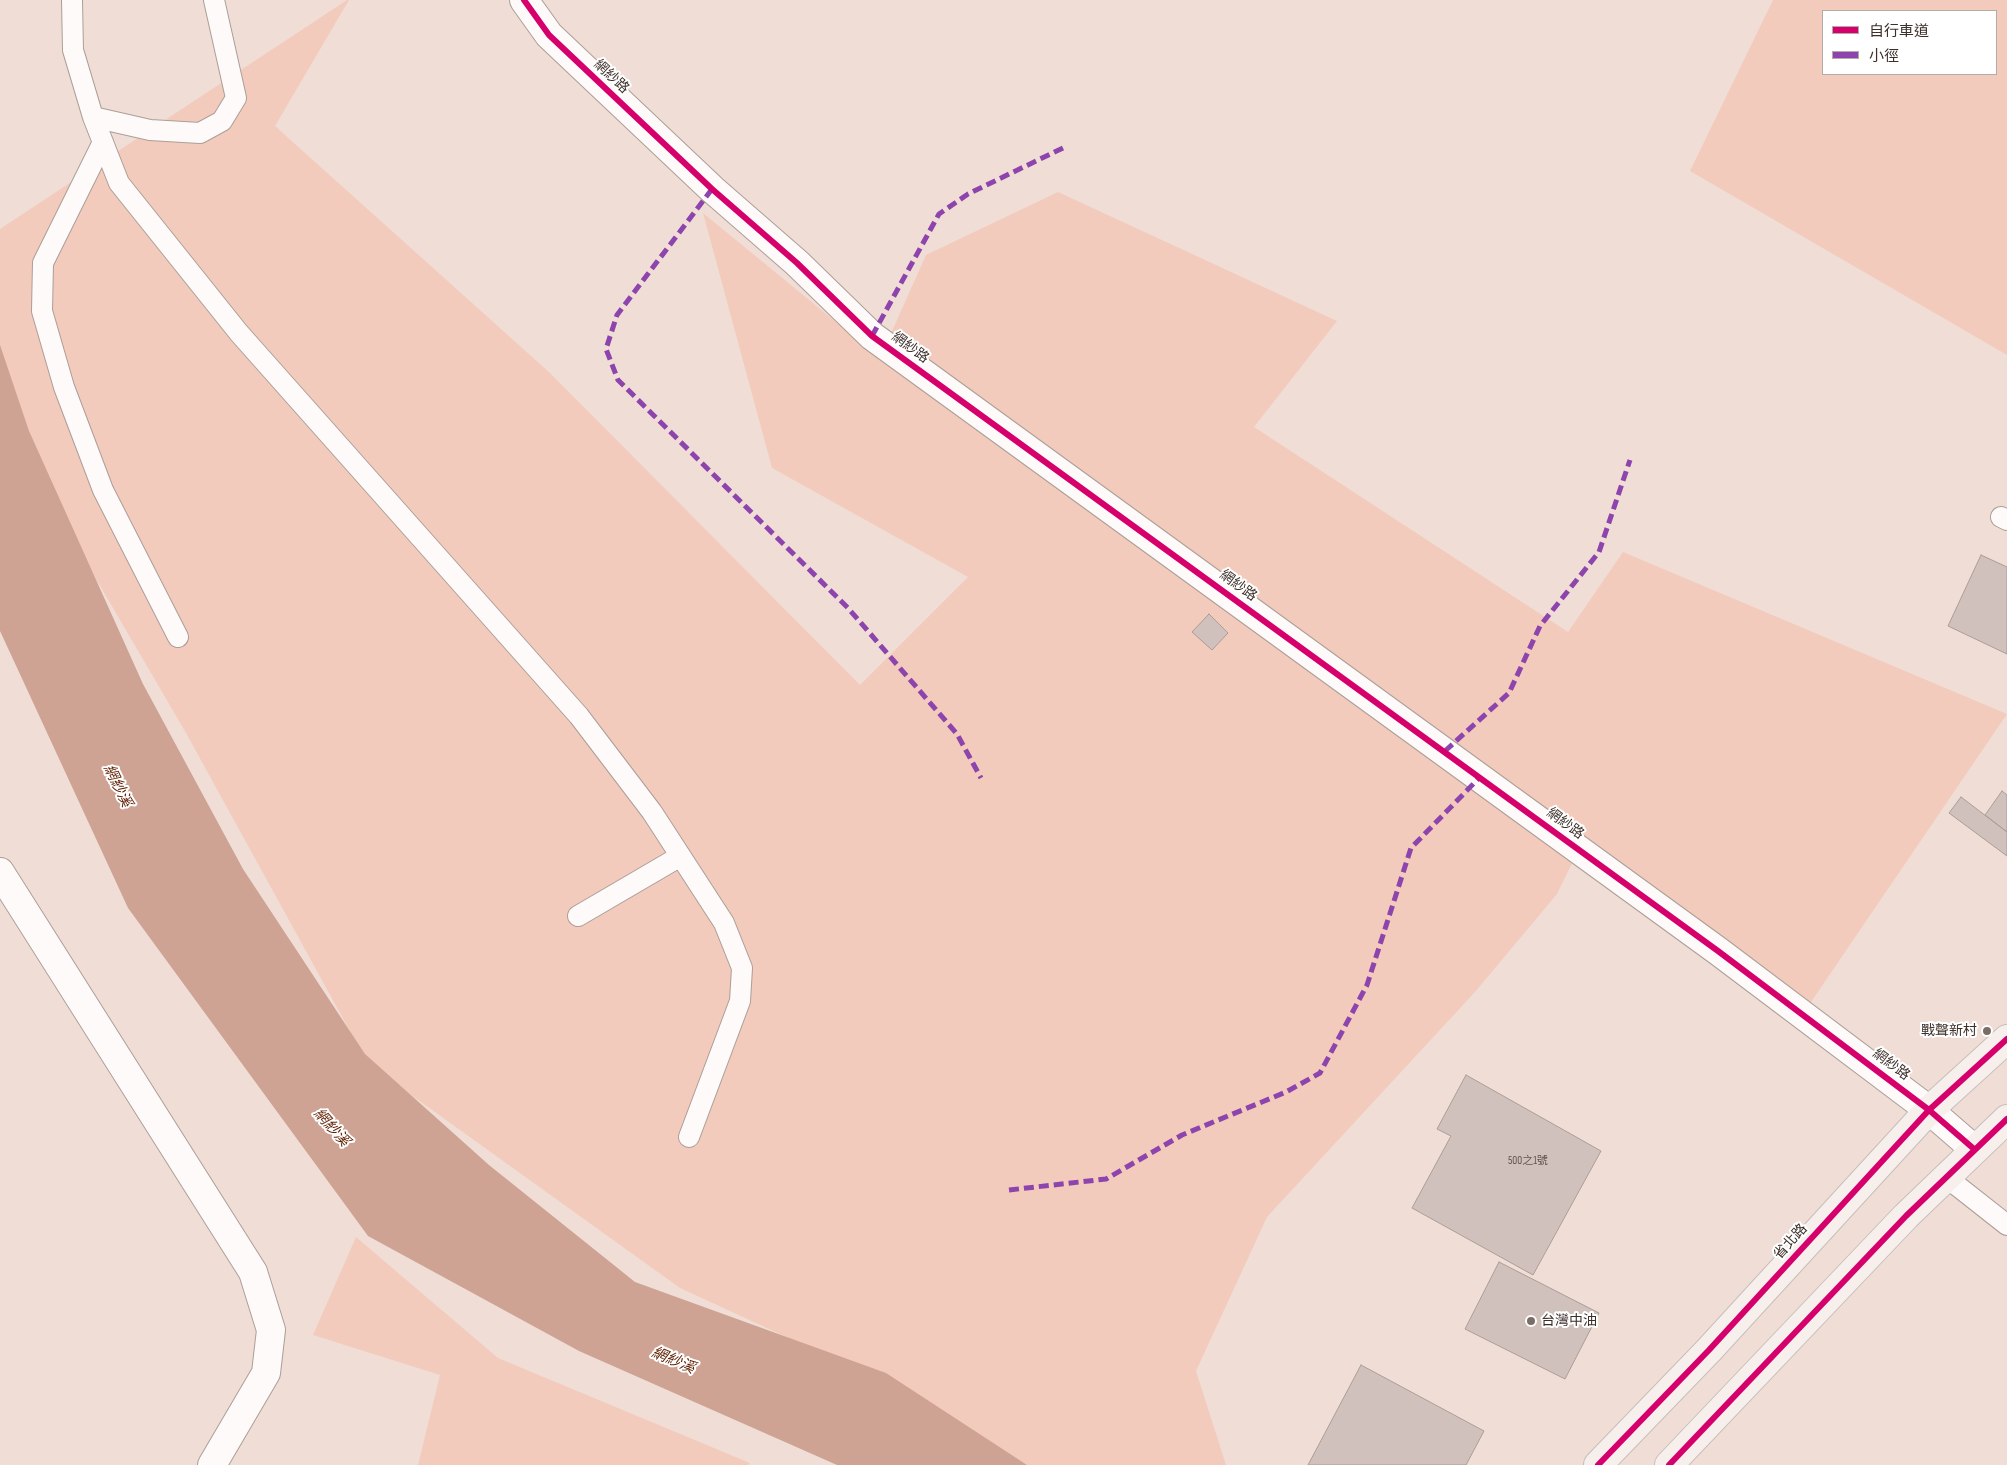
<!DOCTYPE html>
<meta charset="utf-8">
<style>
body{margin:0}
#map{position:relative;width:2007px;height:1465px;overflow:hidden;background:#f0ded6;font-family:"Sofia Sans Condensed","Noto Sans TC",sans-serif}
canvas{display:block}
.legend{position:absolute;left:1822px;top:10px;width:175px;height:65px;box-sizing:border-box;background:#fff;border:1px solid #b1acaa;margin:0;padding:6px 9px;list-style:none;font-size:15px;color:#3c2f2a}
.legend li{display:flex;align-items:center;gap:10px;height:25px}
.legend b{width:25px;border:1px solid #b1acaa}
</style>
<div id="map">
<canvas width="2007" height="1465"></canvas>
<ul class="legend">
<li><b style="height:6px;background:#d6006c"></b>自行車道</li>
<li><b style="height:6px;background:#8e44ad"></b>小徑</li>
</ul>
</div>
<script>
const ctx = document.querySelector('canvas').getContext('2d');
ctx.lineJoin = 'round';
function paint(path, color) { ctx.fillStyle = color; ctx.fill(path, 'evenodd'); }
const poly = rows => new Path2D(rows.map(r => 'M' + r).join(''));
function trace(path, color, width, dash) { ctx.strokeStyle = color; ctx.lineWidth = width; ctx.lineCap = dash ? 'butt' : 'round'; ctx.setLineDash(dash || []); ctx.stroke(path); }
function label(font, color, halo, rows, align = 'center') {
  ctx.font = font + ' "Sofia Sans Condensed","Noto Sans TC",sans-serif'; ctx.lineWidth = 4; ctx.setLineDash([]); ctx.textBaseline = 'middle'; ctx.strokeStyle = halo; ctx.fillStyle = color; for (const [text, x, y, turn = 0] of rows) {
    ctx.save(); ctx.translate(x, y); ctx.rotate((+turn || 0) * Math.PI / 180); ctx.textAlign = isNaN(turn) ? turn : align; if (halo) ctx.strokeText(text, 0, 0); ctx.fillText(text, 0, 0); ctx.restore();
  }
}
paint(poly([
 [347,0,349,0,275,126,550,373,860,685,968,577,772,468,703,213,880,358,926,255,1058,192,1337,321,1254,427,1568,632,1623,552,2007,714,1809,1005,1580,847,1557,894,1475,992,1267,1217,1196,1371,1226,1465,999,1465,860,1371,680,1288,368,1064,186,733,29,464,0,386,0,229],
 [1773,0,2007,0,2007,355,1690,171],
 [1996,11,1996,74,1823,74,1823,11],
 [356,1237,498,1358,750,1463,748,1465,418,1465,440,1375,313,1335]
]), '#f2cbbc');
paint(poly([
 [0,345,29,431,143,684,243,869,365,1054,489,1165,635,1282,886,1373,1027,1465,837,1465,579,1351,368,1236,128,908,0,631]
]), '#cea393');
const building = poly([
 [1981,555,2007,567,2007,654,1948,626,1981,555],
 [1209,614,1228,633,1212,650,1192,632,1209,614],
 [2002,791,2007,795,2007,832,1985,815,2002,791],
 [1961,797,2007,832,2007,856,1949,813,1961,797],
 [1466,1075,1601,1151,1533,1275,1412,1208,1451,1136,1437,1129,1466,1075],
 [1499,1262,1599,1313,1565,1379,1465,1329,1499,1262],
 [1361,1365,1484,1431,1466,1465,1308,1465,1361,1365]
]);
paint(building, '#d0c1bc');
trace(building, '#aa9d96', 1);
const lane = poly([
 [72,0,73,50,93,117,119,183,239,333,579,716,652,812,724,923,742,968,740,1001,689,1137],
 [93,117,150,130,200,133,222,121,236,98,214,0],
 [103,142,43,263,42,311,64,387,103,490,178,637],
 [2001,517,2007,520],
 [578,916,679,857],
 [1946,1177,2007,1225]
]);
const street = poly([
 [524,0,549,35,712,189,797,263,872,336,1718,951,1929,1110,1974,1149],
 [0,872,253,1272,271,1330,266,1373,212,1465]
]);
const primary = poly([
 [1598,1465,1709,1350,1929,1110,2007,1039],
 [1669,1465,1906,1216,2007,1119]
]);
trace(lane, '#ac9e98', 22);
trace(street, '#ac9e98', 30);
trace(primary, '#c7beba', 30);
trace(lane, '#fdfaf9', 20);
trace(street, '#fdfaf9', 28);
trace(primary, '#f6efec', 28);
trace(poly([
 [712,189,617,315,606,349,618,380,848,608,957,734,981,778],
 [872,336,939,214,968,194,1067,146],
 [1445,751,1509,693,1540,626,1599,552,1630,460],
 [1009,1190,1106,1179,1182,1135,1286,1092,1320,1073,1367,985,1411,848,1480,777]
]), '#8e44ad', 5, [10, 5]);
trace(poly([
 [524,0,549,35,712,189,797,263,872,336,1718,951,1929,1110,1974,1149],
 [1598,1465,1709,1350,1929,1110,2007,1039],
 [1669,1465,1906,1216,2007,1119]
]), '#d6006c', 6);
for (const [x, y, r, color] of [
 [1987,1031,5,"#7b6c66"],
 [1531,1321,5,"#7b6c66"]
]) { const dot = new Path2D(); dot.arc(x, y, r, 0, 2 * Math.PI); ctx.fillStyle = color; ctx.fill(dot); trace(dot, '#fff', 2); }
label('11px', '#61544e', null, [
 ["500之1號",1528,1161]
]);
label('14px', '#3c2f2a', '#fff', [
 ["網紗路",611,77,43],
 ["網紗路",910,348,36],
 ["網紗路",1238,586,36],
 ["網紗路",1565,824,36],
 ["網紗路",1891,1065,37],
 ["省北路",1791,1242,-48]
]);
label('14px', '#3c2f2a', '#fff', [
 ["戰聲新村",1977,1031],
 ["台灣中油",1541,1321,"left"]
], 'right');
label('italic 15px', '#5e1e00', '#fff', [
 ["網紗溪",117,786,64],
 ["網紗溪",331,1128,48],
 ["網紗溪",673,1361,23]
]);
</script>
